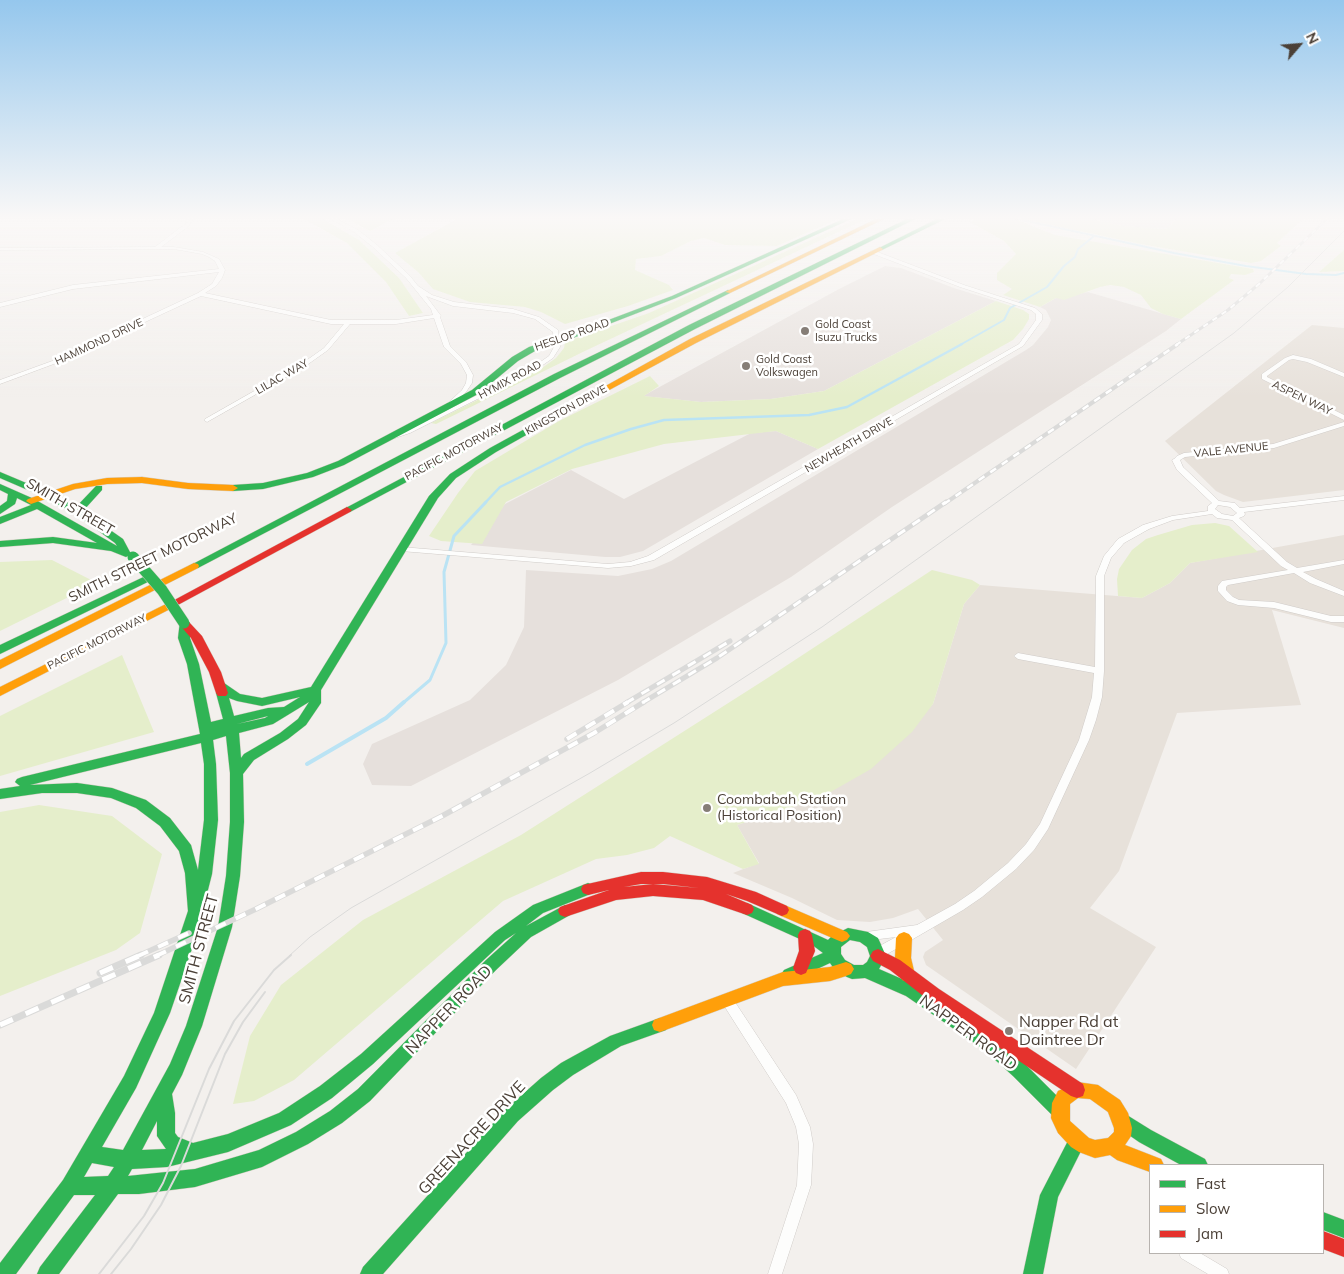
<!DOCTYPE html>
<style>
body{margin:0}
#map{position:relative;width:1344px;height:1274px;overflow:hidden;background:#f3f0ed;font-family:Mulish,sans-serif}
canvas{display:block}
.legend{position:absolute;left:1149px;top:1164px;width:175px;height:90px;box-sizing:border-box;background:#fff;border:1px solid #b7b3af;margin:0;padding:6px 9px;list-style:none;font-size:15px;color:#4b4037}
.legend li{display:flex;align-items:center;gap:10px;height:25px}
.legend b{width:25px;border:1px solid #b7b3af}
.north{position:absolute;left:1274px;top:20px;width:50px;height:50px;-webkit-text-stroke:4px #fff;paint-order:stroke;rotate:63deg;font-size:14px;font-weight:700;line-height:20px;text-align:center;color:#4b4037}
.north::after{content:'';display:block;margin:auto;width:18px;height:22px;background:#4b4037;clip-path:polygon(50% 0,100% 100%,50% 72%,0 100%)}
</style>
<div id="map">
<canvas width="1344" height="1274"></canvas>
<ul class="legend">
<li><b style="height:6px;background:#30b455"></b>Fast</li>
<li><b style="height:6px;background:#ff9f0a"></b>Slow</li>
<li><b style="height:6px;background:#e5322d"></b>Jam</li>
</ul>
<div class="north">N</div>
</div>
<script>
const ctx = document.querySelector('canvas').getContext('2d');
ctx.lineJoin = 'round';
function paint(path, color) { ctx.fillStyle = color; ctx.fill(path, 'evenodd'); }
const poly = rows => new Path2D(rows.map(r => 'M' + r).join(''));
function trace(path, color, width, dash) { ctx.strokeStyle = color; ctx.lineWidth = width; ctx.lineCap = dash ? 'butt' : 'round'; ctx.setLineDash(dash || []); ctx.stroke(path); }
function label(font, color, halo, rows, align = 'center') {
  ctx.font = font + ' Mulish,sans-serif'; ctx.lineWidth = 5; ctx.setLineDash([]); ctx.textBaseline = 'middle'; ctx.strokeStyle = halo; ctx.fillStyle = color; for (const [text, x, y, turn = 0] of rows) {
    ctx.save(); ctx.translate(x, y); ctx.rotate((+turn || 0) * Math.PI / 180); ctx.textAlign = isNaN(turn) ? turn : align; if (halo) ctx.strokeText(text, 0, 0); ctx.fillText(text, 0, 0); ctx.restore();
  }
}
paint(poly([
 [1312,325,1344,328,1344,490,1243,502,1224,495,1216,491,1165,441],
 [1344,535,1344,628,1272,610,1301,705,1177,713,1119,871,1090,908,1156,947,1076,1069,926,965,923,957,925,952,943,940,918,909,893,918,870,922,837,920,792,898,733,873,759,863,737,825,820,798,933,704,964,604,980,585,1142,598,1170,583,1190,563]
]), '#e7e1da');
paint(poly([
 [1092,219,1176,219,1169,227,1165,229,1123,226],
 [885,266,901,268,954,288,996,301,824,391,771,399,701,402,643,396,839,289],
 [1088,292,1181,319,1166,331,892,507,791,577,618,680,411,786,372,785,363,764,372,744,470,700,506,665,524,627,526,570,618,576,652,569,671,561,1026,350,1033,345,1048,327,1051,320,1046,310,1040,307,1056,298],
 [776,431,818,449,643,551,620,557,605,557,471,545,505,504,571,470,624,499,751,433]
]), '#e6e0dc');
paint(poly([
 [304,219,323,219,359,240,399,278,423,313,409,316,386,282,347,243],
 [347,219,393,219,370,231],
 [457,219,838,219,777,246,725,245,704,238,691,241,661,256,636,259,635,270,669,285,673,290,628,306,565,324,541,312,525,307,470,302,433,289,418,272,395,253],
 [857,219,866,219,587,350,436,424,431,423,542,368,556,358,564,348,565,342,649,313],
 [975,219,1015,219,1055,235,1253,269,1254,272,1245,275,1231,274,1229,278,1234,280,1181,319,1163,314,1151,308,1141,295,1124,287,1110,285,1100,287,1064,300,1056,298,1040,307,1003,295,1012,289,997,280,997,273,1016,254,1004,241,970,222],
 [1022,219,1092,219,1123,226,1165,229,1169,227,1176,219,1303,219,1277,243,1281,246,1261,261,1251,263,1146,245],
 [1344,250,1344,271,1319,272],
 [996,301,1023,310,1029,314,1029,319,1023,329,1013,340,818,449,776,431,664,444,572,469,506,502,482,544,441,541,429,536,458,493,475,471,559,421,650,376,659,386,644,396,701,402,771,399,824,391],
 [1215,523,1229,526,1258,552,1190,563,1170,583,1142,598,1118,596,1117,579,1119,569,1132,550,1146,539,1158,535,1192,525],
 [52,560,97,583,0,631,0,562],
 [932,570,972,580,980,585,964,604,933,704,912,732,871,769,820,798,737,825,759,864,743,869,670,836,654,848,627,855,596,859,503,901,294,1080,254,1101,233,1104,250,1036,281,985,363,920,521,835,766,679],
 [122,655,154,732,0,776,0,716],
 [39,805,112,816,162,854,140,933,116,950,0,996,0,812]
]), '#e5eecb');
trace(poly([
 [1018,219,1174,253,1246,266,1306,274,1336,275,1344,273],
 [960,345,1004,320,1010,308,1047,287,1064,266,1075,257,1078,249,1094,236]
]), '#bae3f4', 2);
trace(poly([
 [484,504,500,487,585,445,631,429,664,420,809,415,847,407,962,344]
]), '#bae3f4', 2.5);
trace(poly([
 [403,703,430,680,446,643,444,572,454,536,486,502]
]), '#bae3f4', 3);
trace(poly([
 [307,764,386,718,404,702]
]), '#bae3f4', 4);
const street = poly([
 [189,219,193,219,189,226,161,247,174,247,203,252,219,259,225,270,222,278,216,286,205,293,331,320,396,320,433,315,431,309,406,278,373,247,354,232,331,219,337,219,358,230,377,245,410,276,418,286,432,295,454,302,513,309,539,317,558,330,560,347,553,358,537,369,410,433,395,438,393,437,393,435,406,431,533,367,549,356,554,347,553,332,535,319,513,313,453,306,426,296,441,316,440,317,450,346,466,362,473,375,472,383,466,392,451,406,449,407,446,405,462,390,466,383,467,375,461,364,444,347,434,318,396,324,350,324,328,350,304,367,207,422,204,420,205,419,300,365,324,348,344,324,331,324,201,296,59,362,0,384,0,380,55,360,198,293,212,284,219,272,73,289,0,307,0,303,73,285,219,269,215,261,209,257,202,254,174,249,0,250,0,248,155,247,185,224,189,219],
 [871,251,875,251,964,285,1035,308,1042,314,1042,320,1023,346,654,560,631,566,608,568,401,551,397,549,401,547,608,564,630,562,648,556,1019,344,1036,320,1036,314,1031,310,960,287,871,253,871,251],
 [1293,355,1311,359,1344,373,1344,377,1307,362,1293,359,1289,360,1267,376,1267,377,1344,415,1344,420,1262,379,1262,374,1285,358,1293,355],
 [1344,422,1344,426,1274,448,1185,457,1180,460,1183,467,1219,501,1235,503,1240,508,1344,496,1344,500,1244,512,1245,514,1244,516,1239,518,1287,562,1297,568,1344,560,1344,564,1303,572,1316,579,1344,591,1344,596,1310,583,1294,573,1228,585,1226,587,1226,590,1233,597,1239,600,1274,602,1331,616,1344,616,1344,622,1331,622,1274,608,1238,605,1227,601,1218,591,1218,586,1222,581,1288,570,1281,566,1232,520,1217,518,1212,514,1173,520,1149,529,1124,543,1111,558,1104,576,1104,671,1102,697,1096,720,1089,740,1048,829,1034,850,1016,869,982,897,963,910,882,957,878,958,874,957,872,953,874,949,896,937,863,941,859,939,857,936,859,933,917,925,955,904,974,891,1008,863,1026,844,1040,824,1079,740,1092,697,1094,673,1018,659,1014,656,1018,653,1095,667,1096,576,1104,556,1118,539,1143,525,1172,516,1208,511,1208,506,1212,503,1177,470,1172,460,1174,459,1177,456,1184,453,1273,444,1344,422],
 [1218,505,1230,507,1237,513,1233,516,1222,514,1215,509,1218,505],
 [727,995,731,996,796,1095,810,1127,813,1144,811,1185,782,1274,768,1274,797,1185,799,1144,796,1127,786,1103,723,1004,721,1000,723,996,727,995],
 [1179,1253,1200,1253,1227,1269,1229,1274,1208,1274,1181,1258,1179,1253]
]);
const fast = poly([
 [843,219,851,219,676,298,573,338,566,336,672,296,843,219],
 [907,219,915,219,695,329,350,512,344,512,342,510,689,325,907,219],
 [937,219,945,219,882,250,877,249,937,219],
 [728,290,730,291,730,293,560,378,198,568,190,568,189,566,554,374,728,290],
 [551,340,554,340,554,344,535,351,518,361,478,394,344,465,313,477,263,489,233,491,228,488,233,485,263,483,307,473,338,461,472,390,512,357,529,347,551,340],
 [594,391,601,393,496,452,456,478,438,498,321,690,321,703,306,725,288,739,254,760,243,774,244,822,240,876,232,927,202,1026,182,1075,172,1094,175,1113,175,1133,178,1137,193,1143,228,1134,279,1113,320,1086,361,1054,495,932,533,905,588,883,593,885,595,889,593,893,543,913,526,926,565,905,570,907,572,911,570,915,531,937,496,970,370,1101,342,1123,308,1144,262,1167,195,1187,139,1194,118,1194,59,1274,37,1274,40,1267,95,1195,74,1195,16,1274,0,1274,0,1263,63,1180,124,1076,154,1013,188,911,185,873,179,851,160,826,136,808,111,798,77,793,42,793,0,799,0,789,20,786,15,782,17,779,22,777,200,734,187,664,178,638,180,621,188,621,190,623,190,638,199,664,211,722,223,719,216,693,218,690,214,686,216,683,224,683,240,694,262,698,311,687,429,496,450,474,490,448,594,391],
 [300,697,284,707,268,708,234,716,229,698,237,701,262,706,300,697],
 [309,702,298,719,280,733,244,754,241,758,239,733,273,724,309,702],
 [268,716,265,718,237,724,268,716],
 [226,736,230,773,230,822,226,876,218,927,186,1026,170,1064,123,1150,102,1147,136,1088,170,1013,196,937,212,874,218,820,216,764,213,740,226,736],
 [201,743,204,764,204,820,198,870,191,845,170,818,146,800,112,788,77,783,30,785,201,743],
 [516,933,486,960,358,1089,330,1111,296,1132,259,1150,195,1169,128,1176,132,1169,167,1167,228,1152,291,1125,332,1098,373,1064,505,940,516,933],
 [157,1121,157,1136,166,1149,142,1150,157,1121],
 [92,1163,114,1167,108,1176,84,1177,92,1163],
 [0,472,50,493,76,507,96,486,102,486,102,490,83,511,123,539,131,554,126,557,111,551,53,543,0,547,0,541,53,537,97,543,37,509,0,524,0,517,31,505,17,498,15,504,0,514,0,506,7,501,8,494,0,490,0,484,34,499,117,546,115,543,74,513,44,497,0,478,0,472],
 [152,573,157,576,156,578,0,654,0,645,152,573],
 [747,903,828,940,832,936,848,928,868,932,878,938,886,956,879,969,918,986,995,1039,1025,1064,1065,1104,1068,1110,1065,1116,1059,1118,1053,1116,1013,1076,983,1049,906,996,865,978,852,979,847,977,835,970,830,963,789,982,784,980,781,975,784,970,823,953,811,944,742,913,740,909,742,905,747,903],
 [850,940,860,942,867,947,870,956,867,962,863,965,854,965,845,960,841,954,841,947,850,940],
 [660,1018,666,1020,668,1025,666,1030,621,1046,573,1075,553,1090,518,1121,383,1274,360,1274,363,1267,506,1109,541,1078,561,1063,610,1036,660,1018],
 [1122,1112,1151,1130,1205,1159,1208,1165,1181,1165,1139,1142,1116,1126,1113,1120,1116,1114,1122,1112],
 [1077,1132,1083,1135,1086,1141,1058,1197,1043,1274,1023,1274,1040,1195,1071,1135,1077,1132],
 [1323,1212,1344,1220,1344,1238,1323,1230,1323,1212]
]);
const slow = poly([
 [876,219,884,219,730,293,725,292,876,219],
 [880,247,883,249,882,250,696,343,600,395,593,393,690,339,880,247],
 [142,477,188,483,233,485,238,488,233,491,188,489,142,483,107,484,75,489,31,504,26,501,28,499,73,484,107,478,142,477],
 [194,563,198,564,199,566,198,568,0,669,0,660,194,563],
 [172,601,177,604,176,606,0,696,0,687,172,601],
 [782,904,847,932,850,936,847,940,842,942,837,940,777,914,775,910,777,906,782,904],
 [904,932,909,934,912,938,911,958,915,975,912,980,907,982,902,980,895,958,896,938,899,934,904,932],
 [846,962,851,964,854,969,851,974,846,976,830,981,783,986,660,1032,654,1030,652,1025,654,1020,783,972,830,967,846,962],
 [1077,1082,1098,1085,1120,1100,1128,1113,1132,1128,1131,1136,1125,1145,1161,1159,1164,1165,1150,1165,1150,1172,1117,1160,1110,1155,1095,1158,1079,1152,1071,1147,1058,1133,1051,1118,1052,1103,1058,1091,1077,1082],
 [1078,1098,1090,1099,1108,1112,1114,1128,1114,1132,1108,1138,1095,1140,1089,1138,1070,1121,1070,1104,1078,1098]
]);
const jam = poly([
 [347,507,352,510,350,512,176,606,172,607,167,604,347,507],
 [184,620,188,621,202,636,221,672,228,693,226,696,218,696,216,693,209,672,191,638,178,623,184,620],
 [641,872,663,872,707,877,756,892,787,906,789,910,787,914,782,916,747,901,726,894,752,905,754,909,752,913,747,915,703,900,653,896,616,900,565,917,560,915,558,911,560,907,609,890,588,895,583,893,581,889,583,885,641,872],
 [641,884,663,884,699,888,653,884,624,887,641,884],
 [805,929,810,931,812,935,815,951,806,973,801,975,796,973,793,968,799,951,798,935,800,931,805,929],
 [878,949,900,960,939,989,1083,1084,1085,1090,1083,1096,1077,1098,1071,1096,927,999,890,970,873,961,870,956,873,951,878,949],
 [1323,1231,1344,1239,1344,1257,1323,1249,1323,1231]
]);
trace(street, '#d0ccc9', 1);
trace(fast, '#d5cec4', 1);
trace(slow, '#d5cec4', 1);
trace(jam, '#d5cec4', 1);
paint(street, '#fdfdfc');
paint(fast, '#30b455');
paint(slow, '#ff9f0a');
paint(jam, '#e5322d');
trace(poly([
 [289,956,310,937,351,908,590,773,674,723,822,627,1234,333,1288,287,1344,231]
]), '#dadad9', 1);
trace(poly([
 [99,1274,144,1216,163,1183,209,1069,234,1021,274,970,291,955],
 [111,1274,131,1249,161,1205,181,1166,225,1054,243,1022,265,992]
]), '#dadad9', 2);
const railFar4 = poly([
 [1176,345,1228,310,1259,284,1327,219]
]);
const railFar3 = poly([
 [944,504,1178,344]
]);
const railFar2 = poly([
 [626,703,730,641],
 [642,703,717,658,946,502]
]);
const railFar1 = poly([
 [567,739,628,702],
 [138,956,189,933],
 [156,956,256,909,442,816,594,733,644,702]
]);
const rail = poly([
 [100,973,141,955],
 [0,1025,159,955]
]);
trace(railFar4, '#dadad9', 3);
trace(railFar3, '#dadad9', 4);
trace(railFar2, '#dadad9', 5);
trace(railFar1, '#dadad9', 5.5);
trace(rail, '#dadad9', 7);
trace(railFar4, '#fff', 2, [5.5]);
trace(railFar3, '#fff', 2.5, [7]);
trace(railFar2, '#fff', 3, [9]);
trace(railFar1, '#fff', 4, [11]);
trace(rail, '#fff', 5, [14]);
const fastBridge = poly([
 [133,557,162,590,184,623]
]);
const jamBridge = poly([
 [551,342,570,336]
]);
trace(fastBridge, '#d5cec4', 12, []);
trace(jamBridge, '#d5cec4', 8, []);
trace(fastBridge, '#30b455', 11);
trace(jamBridge, '#e5322d', 7);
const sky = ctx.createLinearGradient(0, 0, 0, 397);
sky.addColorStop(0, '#95c7ed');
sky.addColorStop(0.55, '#faf8f7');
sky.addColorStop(1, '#faf8f700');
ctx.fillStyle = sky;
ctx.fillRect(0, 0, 1344, 397);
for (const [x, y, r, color] of [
 [805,331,5,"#867e77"],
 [746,366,5,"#867e77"],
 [707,808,5,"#867e77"],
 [1009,1031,5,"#867e77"]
]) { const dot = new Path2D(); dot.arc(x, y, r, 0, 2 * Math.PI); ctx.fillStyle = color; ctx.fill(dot); trace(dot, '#fff', 2); }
label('11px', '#4b4037', '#fff', [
 ["Gold Coast",815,325],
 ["Isuzu Trucks",815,338],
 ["Gold Coast",756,360],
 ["Volkswagen",756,373]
], 'left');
label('11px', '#4b4037', '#fff', [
 ["HESLOP ROAD",572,335,-19],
 ["HAMMOND DRIVE",99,342,-25],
 ["LILAC WAY",282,377,-30],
 ["HYMIX ROAD",510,380,-28],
 ["ASPEN WAY",1302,398,26],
 ["KINGSTON DRIVE",566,410,-29],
 ["NEWHEATH DRIVE",849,445,-30],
 ["VALE AVENUE",1231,450,-6],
 ["PACIFIC MOTORWAY",454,452,-28],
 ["PACIFIC MOTORWAY",97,642,-27]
]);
label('14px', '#4b4037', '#fff', [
 ["SMITH STREET",70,507,30],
 ["SMITH STREET MOTORWAY",153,558,-26]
]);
label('14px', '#4b4037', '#fff', [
 ["Coombabah Station",717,800],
 ["(Historical Position)",717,816]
], 'left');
label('16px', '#4b4037', '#fff', [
 ["SMITH STREET",199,949,-75],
 ["NAPPER ROAD",449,1010,-46],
 ["NAPPER ROAD",968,1033,36],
 ["GREENACRE DRIVE",472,1138,-47]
]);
label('16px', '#4b4037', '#fff', [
 ["Napper Rd at",1019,1022],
 ["Daintree Dr",1019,1040]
], 'left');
</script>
